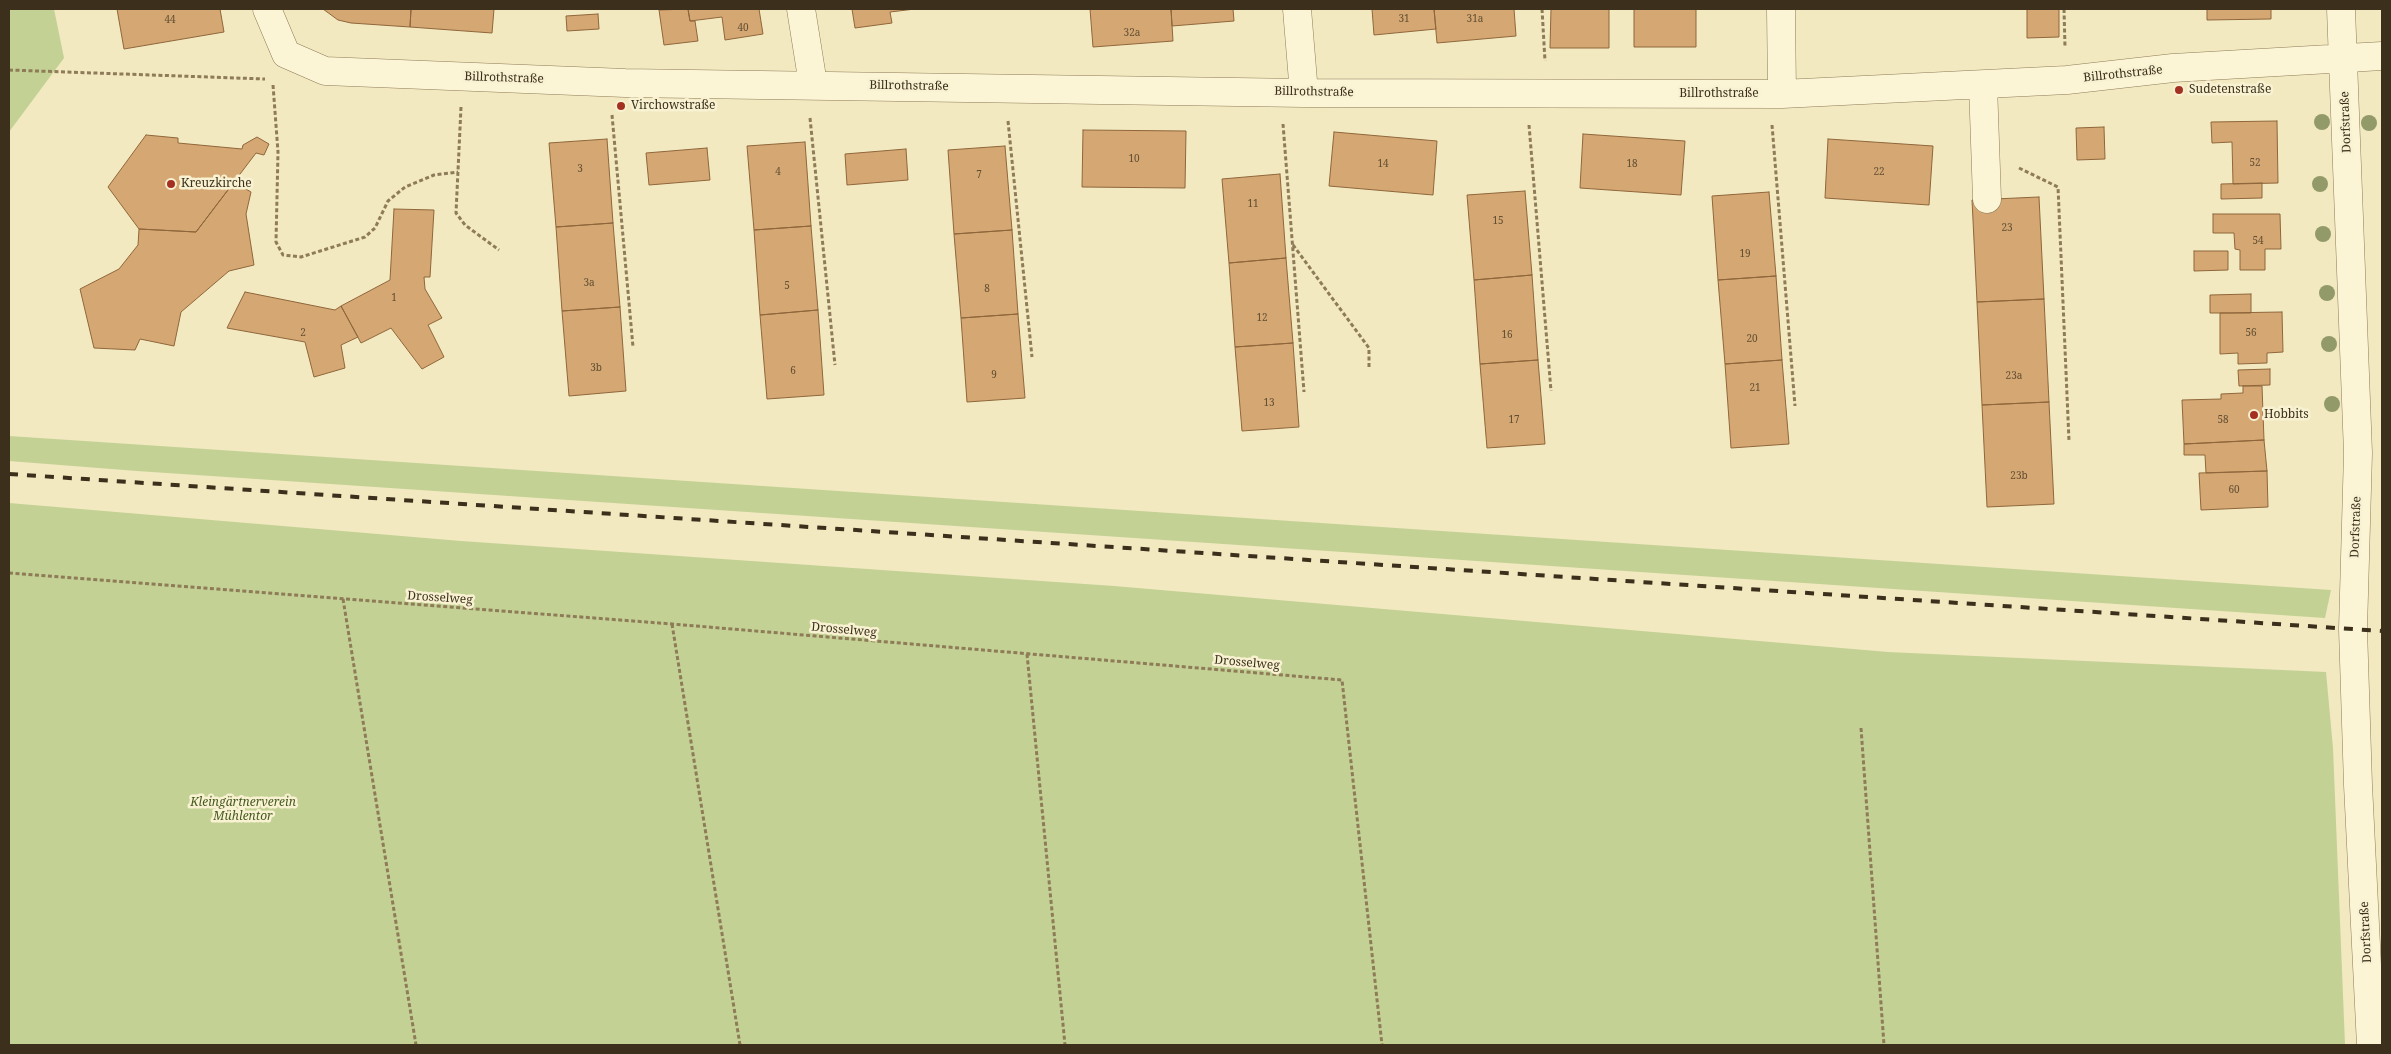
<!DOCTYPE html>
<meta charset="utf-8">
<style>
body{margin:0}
#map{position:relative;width:2391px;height:1054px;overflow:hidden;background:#f2e9c1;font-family:"Noto Serif",serif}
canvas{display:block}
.frame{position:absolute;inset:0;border:10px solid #3c301c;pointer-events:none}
</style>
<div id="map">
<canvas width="2391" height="1054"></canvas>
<div class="frame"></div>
</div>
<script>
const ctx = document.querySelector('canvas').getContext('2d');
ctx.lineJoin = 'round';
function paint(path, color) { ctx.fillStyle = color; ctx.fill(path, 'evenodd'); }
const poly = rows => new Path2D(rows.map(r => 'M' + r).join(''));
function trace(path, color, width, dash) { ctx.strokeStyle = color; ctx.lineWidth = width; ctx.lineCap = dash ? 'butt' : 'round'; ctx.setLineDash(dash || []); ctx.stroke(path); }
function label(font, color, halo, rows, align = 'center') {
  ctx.font = font + ' "Noto Serif",serif'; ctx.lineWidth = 5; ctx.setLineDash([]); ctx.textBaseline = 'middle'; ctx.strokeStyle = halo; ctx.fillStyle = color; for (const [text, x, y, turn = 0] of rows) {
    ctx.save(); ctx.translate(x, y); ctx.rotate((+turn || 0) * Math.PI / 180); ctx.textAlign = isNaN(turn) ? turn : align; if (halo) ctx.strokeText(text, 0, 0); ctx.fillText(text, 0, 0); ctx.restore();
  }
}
paint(poly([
 [9,9,54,9,64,58,9,132],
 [9,436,2331,590,2325,618,137,471,9,461],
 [9,503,461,541,1114,586,1888,652,2326,672,2333,748,2345,1045,9,1045]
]), '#c3d194');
const building = poly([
 [117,9,220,9,224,32,124,49,117,9],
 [323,9,411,9,410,27,351,23,338,20,323,9],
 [411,9,494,9,492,33,410,27,411,9],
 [688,9,759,9,763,34,725,40,722,17,690,21,688,9],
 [688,9,690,21,695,21,698,41,664,45,659,10,688,9],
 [852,9,915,9,890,12,892,23,855,28,852,9],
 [1090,9,1171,9,1173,41,1093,47,1090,9],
 [1171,9,1233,9,1234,21,1172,26,1171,9],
 [1372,9,1434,9,1436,29,1374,35,1372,9],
 [1434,9,1514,9,1516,36,1437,43,1434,9],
 [1551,9,1609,9,1609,48,1550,48,1551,9],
 [1634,9,1696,9,1696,47,1634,47,1634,9],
 [2027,9,2059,9,2059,37,2027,38,2027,9],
 [2207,9,2271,9,2271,19,2207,20,2207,9],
 [598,14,599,29,567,31,566,16,598,14],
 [2277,121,2278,183,2233,184,2232,142,2212,143,2211,122,2277,121],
 [2104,127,2105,159,2077,160,2076,128,2104,127],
 [1083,130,1186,131,1185,188,1082,187,1083,130],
 [1334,132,1437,141,1433,195,1329,186,1334,132],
 [1583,134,1685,141,1681,195,1580,188,1583,134],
 [146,135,178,138,178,143,242,149,243,145,257,137,269,144,264,155,256,153,196,232,139,229,108,187,146,135],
 [607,139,613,223,556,227,549,143,607,139],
 [1828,139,1933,146,1929,205,1825,198,1828,139],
 [805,142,811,226,754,230,747,146,805,142],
 [1005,146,1012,230,954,234,948,150,1005,146],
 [707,148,710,180,649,185,646,153,707,148],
 [906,149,908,180,847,185,845,154,906,149],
 [1280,174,1286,258,1229,263,1222,179,1280,174],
 [234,182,251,192,246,214,254,265,229,271,181,312,174,346,140,339,135,350,94,348,80,289,119,269,138,245,139,229,196,232,234,182],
 [2262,183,2262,198,2221,199,2221,184,2262,183],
 [1525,191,1532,275,1474,280,1467,195,1525,191],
 [1769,192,1776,276,1718,280,1712,196,1769,192],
 [2039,197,2044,299,1977,302,1972,200,2039,197],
 [394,209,434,210,430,277,424,277,425,289,442,318,428,325,444,357,422,369,391,328,361,343,341,306,390,280,394,209],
 [2213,214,2280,214,2281,249,2265,249,2265,270,2240,270,2240,250,2235,249,2234,233,2213,233,2213,214],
 [613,223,620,307,562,311,556,227,613,223],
 [811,226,818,310,760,315,754,230,811,226],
 [1012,230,1018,314,961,318,954,234,1012,230],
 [2194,251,2228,251,2228,270,2194,271,2194,251],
 [1286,258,1293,343,1235,347,1229,263,1286,258],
 [1532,275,1538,360,1480,364,1474,280,1532,275],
 [1776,276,1782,360,1725,364,1718,280,1776,276],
 [245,292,335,310,341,306,358,337,341,345,345,368,314,377,305,342,227,328,245,292],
 [2251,294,2251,313,2210,313,2210,295,2251,294],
 [2044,299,2049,402,1982,405,1977,302,2044,299],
 [620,307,626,391,569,396,562,311,620,307],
 [818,310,824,395,767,399,760,315,818,310],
 [2282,312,2283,352,2267,353,2267,363,2238,364,2238,353,2220,354,2220,313,2282,312],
 [1018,314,1025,398,967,402,961,318,1018,314],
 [1293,343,1299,427,1242,431,1235,347,1293,343],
 [1538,360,1545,444,1487,448,1480,364,1538,360],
 [1782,360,1789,444,1731,448,1725,364,1782,360],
 [2270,369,2270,385,2239,386,2238,370,2270,369],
 [2243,386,2262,386,2264,440,2184,444,2182,400,2221,399,2221,394,2243,393,2243,386],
 [2049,402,2054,504,1987,507,1982,405,2049,402],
 [2264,440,2267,471,2206,473,2205,455,2184,455,2184,444,2264,440],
 [2267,471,2268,507,2201,510,2199,473,2267,471]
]);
paint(building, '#d4a773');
trace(building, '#8f663a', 1);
const minor = poly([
 [267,9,286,54,325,71,625,83,1304,93,1782,94,2067,80,2173,68,2382,56],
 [801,9,813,84],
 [1297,9,1304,93],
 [1781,9,1782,94],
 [2341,9,2358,453,2353,629,2358,785,2371,1045],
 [1983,85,1987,199]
]);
trace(minor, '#8e7b57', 29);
trace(poly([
 [1542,9,1545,61],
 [2064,9,2065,47],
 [9,70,265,79],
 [273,85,278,152,276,242,283,255,301,257,365,237,375,228,388,201,405,187,434,175,458,172],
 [461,107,456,213,465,225,499,250],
 [612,115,633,347],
 [810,118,835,365],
 [1008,121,1032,357],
 [1283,124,1304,392],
 [1529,125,1551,391],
 [1772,125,1795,406],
 [2019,168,2058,187,2069,441],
 [1293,245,1369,348,1369,368],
 [9,573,672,624,1342,680,1382,1045],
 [343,599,416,1045],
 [672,624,740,1045],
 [1027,654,1065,1045],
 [1861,728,1884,1045]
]), '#8e7b57', 3, [4, 2.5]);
trace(minor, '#fcf5d5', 28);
trace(poly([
 [9,474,2382,631]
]), '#3c301c', 4, [9, 9]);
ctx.fillStyle = '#939a69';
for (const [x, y] of [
 [2322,122],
 [2369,123],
 [2320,184],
 [2323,234],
 [2327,293],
 [2329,344],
 [2332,404]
]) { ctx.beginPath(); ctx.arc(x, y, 8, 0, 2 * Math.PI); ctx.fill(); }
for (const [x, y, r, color] of [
 [2179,90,5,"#a33021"],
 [621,106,5,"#a33021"],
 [171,184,5,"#a33021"],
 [2254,415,5,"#a33021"]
]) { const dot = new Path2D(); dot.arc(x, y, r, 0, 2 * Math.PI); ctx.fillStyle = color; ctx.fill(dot); trace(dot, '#f9f2d2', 2); }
label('10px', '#624e32', null, [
 ["31",1404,19],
 ["31a",1475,19],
 ["44",170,20],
 ["40",743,28],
 ["32a",1132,33],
 ["10",1134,159],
 ["52",2255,163],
 ["14",1383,164],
 ["18",1632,164],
 ["3",580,169],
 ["4",778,172],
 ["22",1879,172],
 ["7",979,175],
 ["11",1253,204],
 ["15",1498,221],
 ["23",2007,228],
 ["54",2258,241],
 ["19",1745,254],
 ["3a",589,283],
 ["5",787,286],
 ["8",987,289],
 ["1",394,298],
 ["12",1262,318],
 ["2",303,333],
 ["56",2251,333],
 ["16",1507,335],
 ["20",1752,339],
 ["3b",596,368],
 ["6",793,371],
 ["9",994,375],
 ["23a",2014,376],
 ["21",1755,388],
 ["13",1269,403],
 ["17",1514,420],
 ["58",2223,420],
 ["23b",2019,476],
 ["60",2234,490]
]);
label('12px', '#3c301c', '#f9f2d2', [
 ["Billrothstraße",2123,74,-6],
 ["Billrothstraße",504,78,2],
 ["Billrothstraße",909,86,1],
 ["Billrothstraße",1314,92,1],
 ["Billrothstraße",1719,94],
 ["Dorfstraße",2346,122,-92],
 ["Dorfstraße",2356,527,-88],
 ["Drosselweg",440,598,4],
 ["Drosselweg",844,630,5],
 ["Drosselweg",1247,663,5],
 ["Dorfstraße",2366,932,-93]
]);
label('12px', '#3c301c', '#f9f2d2', [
 ["Sudetenstraße",2189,90],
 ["Virchowstraße",631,106],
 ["Kreuzkirche",181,184],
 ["Hobbits",2264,415]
], 'left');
label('italic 12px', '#455a21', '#f9f2d2', [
 ["Kleingärtnerverein",243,803],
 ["Mühlentor",243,817]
]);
</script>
